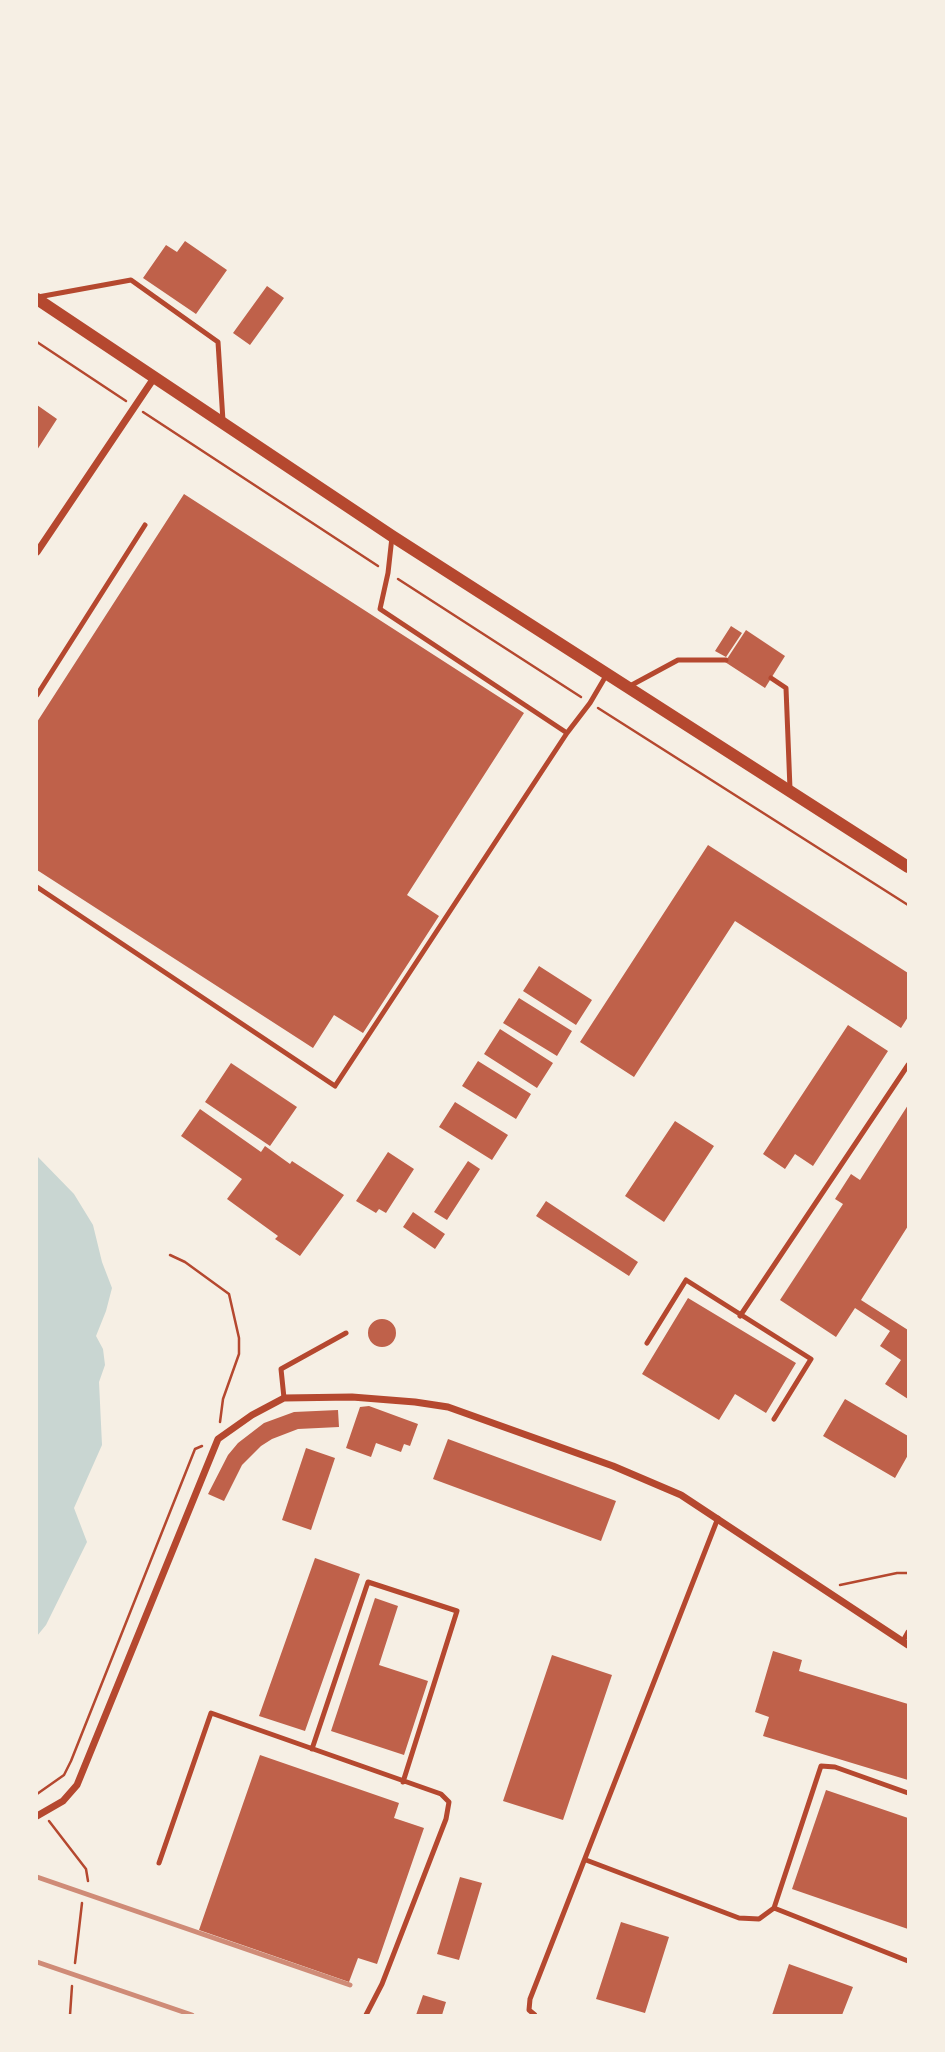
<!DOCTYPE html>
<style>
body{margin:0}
#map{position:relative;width:945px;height:2052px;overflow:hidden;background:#f6efe4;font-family:Rubik,sans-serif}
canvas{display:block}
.frame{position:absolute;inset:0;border:38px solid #f6efe4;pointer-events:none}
</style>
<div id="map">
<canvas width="945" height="2052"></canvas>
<div class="frame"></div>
</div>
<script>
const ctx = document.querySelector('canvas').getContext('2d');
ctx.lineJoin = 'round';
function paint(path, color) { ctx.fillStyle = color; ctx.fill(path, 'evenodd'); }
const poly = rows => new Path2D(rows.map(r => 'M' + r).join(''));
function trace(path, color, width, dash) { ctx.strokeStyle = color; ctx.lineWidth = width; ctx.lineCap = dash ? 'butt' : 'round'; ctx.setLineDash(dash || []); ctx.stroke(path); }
paint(poly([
 [37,1156,74,1194,93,1225,102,1262,112,1288,106,1311,96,1336,103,1349,105,1365,99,1382,102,1445,74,1508,87,1542,46,1625,37,1636]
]), '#c9d6d2');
paint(poly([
 [185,241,227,270,196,314,143,278,166,245,177,252],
 [267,286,284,298,250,345,233,333],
 [37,405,57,419,37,450],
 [184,494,524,713,407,895,439,916,363,1033,334,1015,313,1048,37,870,37,722],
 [731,626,742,633,726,657,715,651],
 [746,630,785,656,765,688,725,662],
 [708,845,908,973,908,1017,901,1028,735,921,634,1077,580,1042],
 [539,966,592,1000,576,1025,523,991],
 [519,998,572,1031,557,1056,503,1023],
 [848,1025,888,1051,813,1166,795,1154,785,1169,763,1154],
 [500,1029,553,1063,537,1088,484,1054],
 [478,1061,531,1094,516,1119,462,1086],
 [231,1063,297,1107,270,1146,205,1102],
 [455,1102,508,1135,492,1160,439,1127],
 [908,1105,908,1226,861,1300,908,1330,908,1399,885,1384,901,1360,880,1346,890,1331,855,1308,836,1337,780,1300,843,1204,835,1199,851,1174,860,1180],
 [200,1109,261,1152,265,1146,290,1164,292,1161,344,1195,300,1256,275,1239,278,1236,227,1199,242,1179,181,1136],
 [675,1121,714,1146,664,1222,625,1196],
 [388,1152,414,1169,386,1213,379,1209,376,1213,356,1201],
 [468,1161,480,1169,447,1220,434,1212],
 [546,1201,638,1262,629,1276,536,1216],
 [413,1212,445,1234,435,1249,403,1227],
 [688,1298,796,1363,766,1413,735,1394,719,1420,642,1374],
 '368 1333a14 14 0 1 1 28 0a14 14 0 1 1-28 0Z',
 [845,1399,908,1436,908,1455,895,1478,823,1436],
 [369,1406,418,1424,410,1446,404,1444,401,1452,376,1443,371,1457,346,1448,360,1407],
 [338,1410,339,1427,298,1429,272,1439,261,1446,242,1465,224,1501,208,1494,228,1455,238,1443,264,1423,294,1412],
 [448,1439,616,1501,601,1541,433,1479],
 [306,1448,335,1458,311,1530,282,1520],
 [315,1558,360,1574,305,1731,259,1716],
 [375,1598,398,1606,379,1665,428,1681,404,1755,331,1731],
 [773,1651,802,1660,799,1671,908,1704,908,1780,763,1736,769,1717,755,1712],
 [552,1655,612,1675,563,1820,503,1801],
 [260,1755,399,1803,394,1818,424,1828,377,1964,358,1958,349,1982,199,1930],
 [826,1790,908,1818,908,1929,792,1889],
 [460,1877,482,1883,459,1960,437,1954],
 [621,1922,669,1937,645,2013,596,1999],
 [789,1964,853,1987,842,2015,772,2015],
 [423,1995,446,2002,442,2015,416,2015]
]), '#bf614a');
trace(poly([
 [37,342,126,401],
 [143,412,378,566],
 [398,579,581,697],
 [598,708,908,905],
 [170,1255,185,1262,229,1294,239,1338,239,1354,223,1399,220,1422],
 [840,1585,897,1573,908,1573],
 [37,1794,64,1775,71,1761,195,1449,202,1446],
 [49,1821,86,1869,88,1881],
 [75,1963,82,1903],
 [70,2015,72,1986]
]), '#b5482f', 2.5);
trace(poly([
 [38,297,131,280,218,342,223,421],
 [392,537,388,573,380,609,567,733,590,703,607,674],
 [771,678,786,688,790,789],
 [628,687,678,660,726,660],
 [37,695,145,525],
 [37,887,335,1086,567,733],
 [740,1316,908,1065],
 [647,1343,686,1280,811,1359,774,1419],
 [284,1398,281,1369,346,1333],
 [903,1641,908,1632],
 [312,1749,368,1582,457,1611,403,1782],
 [586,1860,739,1918,759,1919,774,1908,821,1766,835,1767,908,1793],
 [159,1863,211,1713,441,1794,449,1802,446,1819,382,1984,366,2015],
 [774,1908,908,1961],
 [535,2015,529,2010,530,1999,718,1518]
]), '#b5482f', 5);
trace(poly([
 [37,552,154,378],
 [37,1816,63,1801,77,1785,218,1439,252,1415,284,1398,352,1397,415,1402,448,1407,613,1466,681,1495,908,1645]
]), '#b5482f', 7);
trace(poly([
 [37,299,392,536,908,867]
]), '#b5482f', 12);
trace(poly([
 [37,1877,350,1985],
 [37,1962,192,2015]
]), '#cf8b77', 5);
</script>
